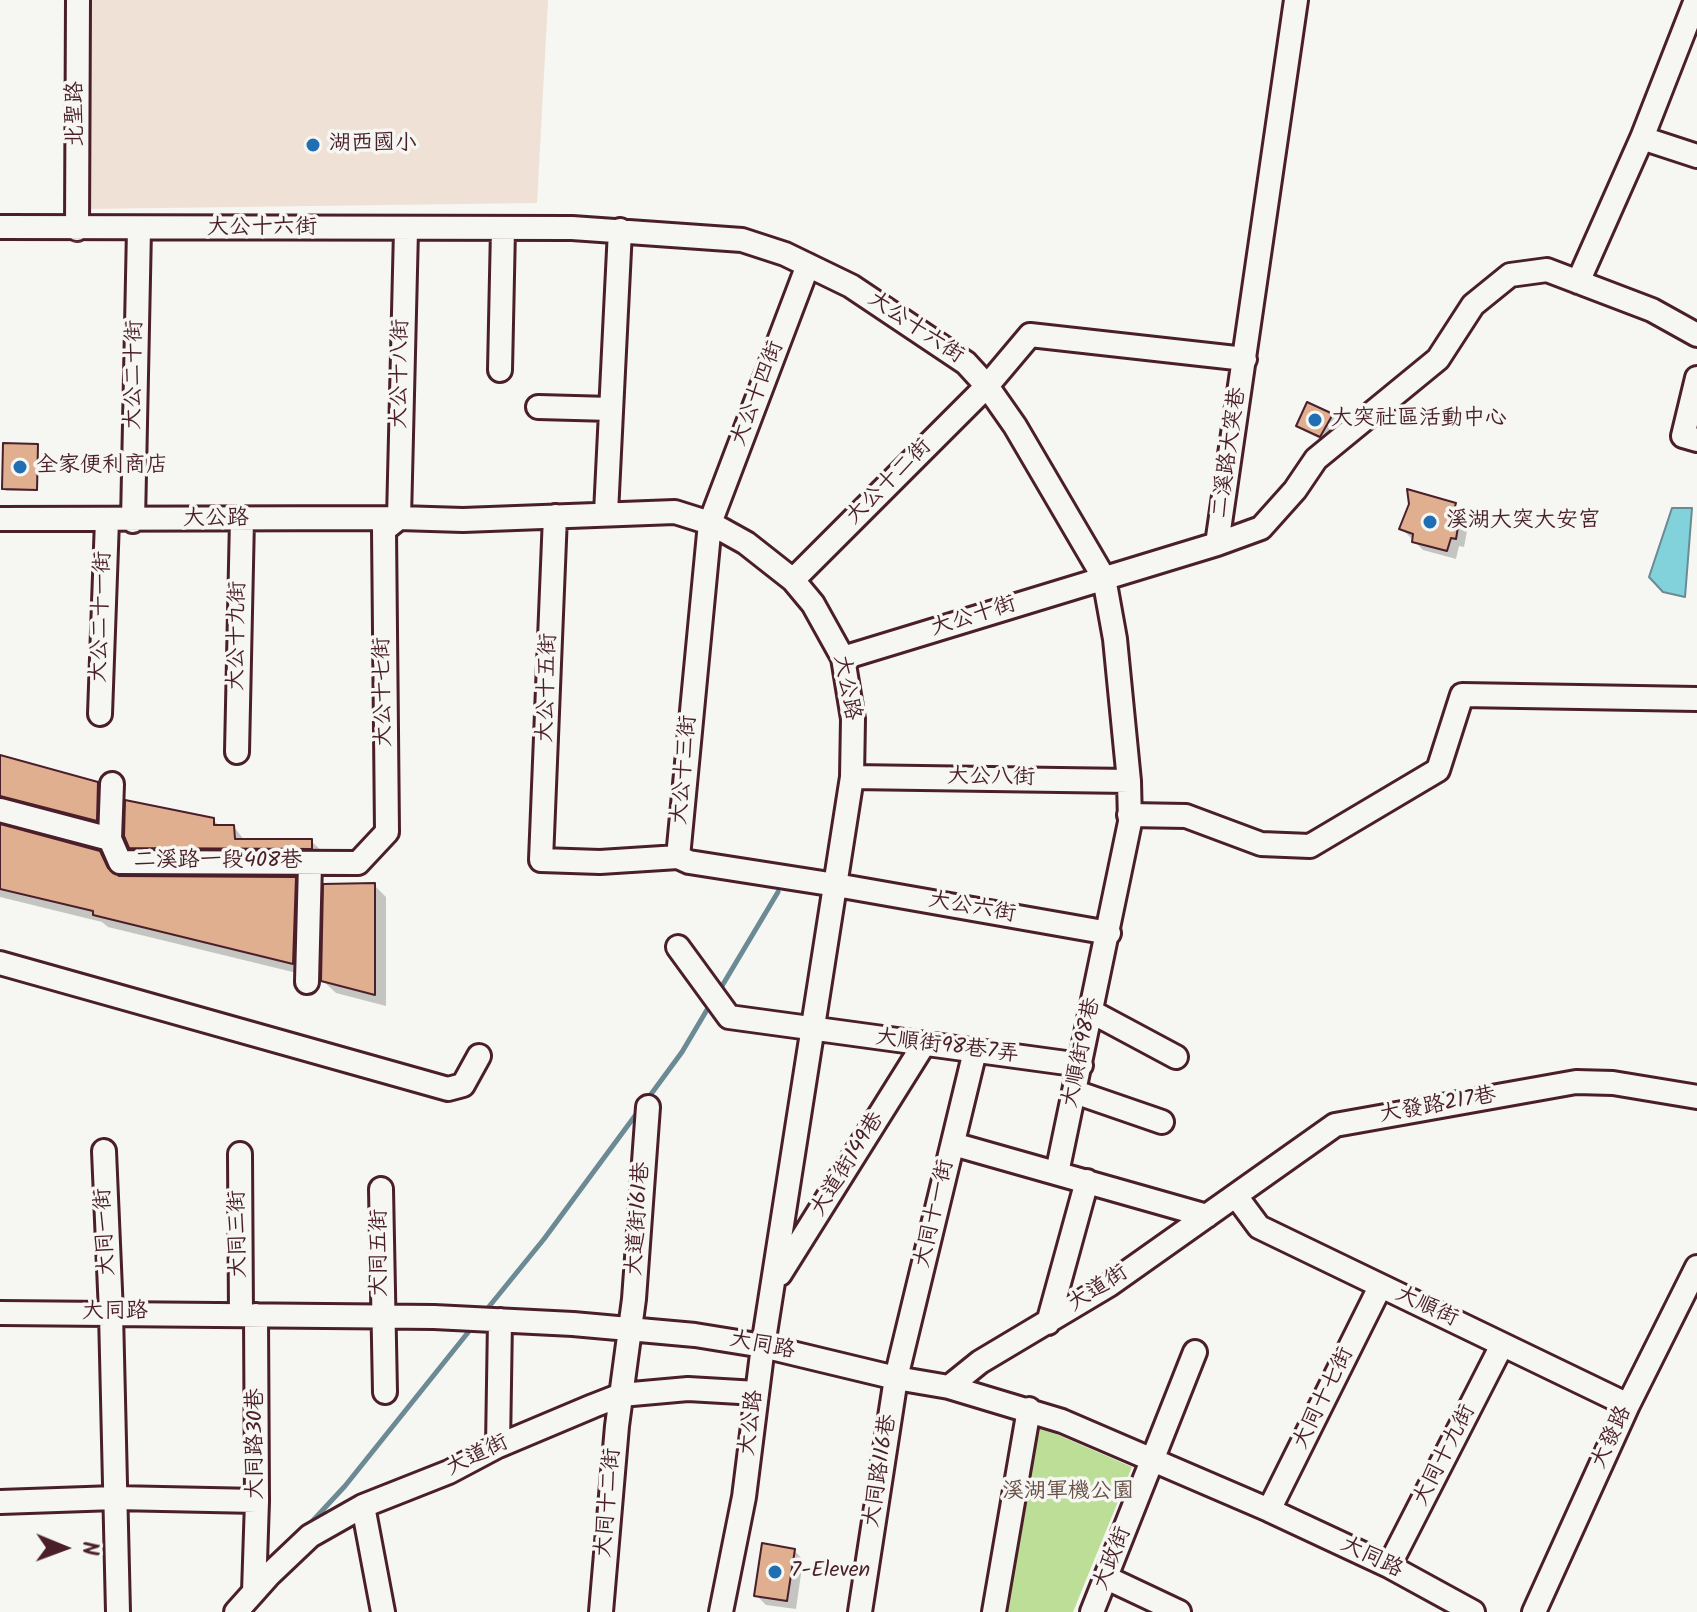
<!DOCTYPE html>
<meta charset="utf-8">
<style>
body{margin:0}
#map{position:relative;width:1697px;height:1612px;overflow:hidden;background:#f6f6f2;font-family:Kalam,sans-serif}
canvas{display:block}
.north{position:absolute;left:24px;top:1508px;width:80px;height:80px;-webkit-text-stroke:6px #f6f6f2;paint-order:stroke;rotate:91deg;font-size:22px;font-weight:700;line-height:32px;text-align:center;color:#4a1f2b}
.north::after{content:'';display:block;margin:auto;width:28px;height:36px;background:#4a1f2b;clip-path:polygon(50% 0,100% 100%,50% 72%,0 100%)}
</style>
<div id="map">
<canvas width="1697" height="1612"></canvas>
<div class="north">N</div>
</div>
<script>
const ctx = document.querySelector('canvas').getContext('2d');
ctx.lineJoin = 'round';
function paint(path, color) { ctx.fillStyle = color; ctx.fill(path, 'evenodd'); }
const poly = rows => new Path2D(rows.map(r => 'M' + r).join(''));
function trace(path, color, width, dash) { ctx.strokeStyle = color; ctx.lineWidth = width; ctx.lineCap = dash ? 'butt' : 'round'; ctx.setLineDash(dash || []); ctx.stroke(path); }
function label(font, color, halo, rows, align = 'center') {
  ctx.font = font + ' Kalam,"LXGW WenKai TC",sans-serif'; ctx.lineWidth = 7; ctx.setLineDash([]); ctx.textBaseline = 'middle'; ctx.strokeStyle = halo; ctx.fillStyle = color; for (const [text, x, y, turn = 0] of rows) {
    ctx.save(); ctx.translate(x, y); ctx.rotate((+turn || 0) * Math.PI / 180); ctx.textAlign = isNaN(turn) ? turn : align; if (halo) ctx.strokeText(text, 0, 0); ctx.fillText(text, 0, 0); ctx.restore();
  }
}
paint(poly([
 [89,0,548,0,537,203,84,209,86,87,91,41]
]), '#efe1d5');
paint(poly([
 [1031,1426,1056,1434,1132,1467,1073,1612,999,1612]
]), '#bdde96');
const water = poly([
 [1672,508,1692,508,1685,597,1663,592,1649,577,1672,508]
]);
paint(water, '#81d2da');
trace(water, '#6b8a94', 2);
paint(poly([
 [1308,404,1332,416,1338,421,1326,442,1304,431,1298,425],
 [37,446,39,448,38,491,6,491,4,488],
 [1455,505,1464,514,1462,520,1468,526,1464,547,1459,546,1456,559,1423,550,1402,529],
 [0,757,97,784,110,797,108,832,0,819],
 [213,820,221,827,234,827,245,841,311,841,323,852,142,858,131,847],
 [0,827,99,853,118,876,295,879,307,891,305,975,108,927,102,922,0,897],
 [374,885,386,897,386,1006,336,993,323,981],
 [794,1550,803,1560,796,1609,766,1605,757,1596]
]), '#0003');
trace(poly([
 [719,991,778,892],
 [646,1101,682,1052,711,1003],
 [483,1314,544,1239,640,1109],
 [307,1527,345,1486,474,1325]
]), '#6b8a94', 5);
const building = poly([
 [1307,402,1333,414,1320,437,1296,426,1307,402],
 [3,443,38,444,37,490,2,489,3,443],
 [1407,489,1456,503,1453,513,1460,515,1456,539,1451,538,1447,551,1412,542,1413,534,1399,529,1409,504,1407,489],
 [0,755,98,782,97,821,0,796,0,755],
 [125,800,214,818,214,825,234,825,235,839,312,839,312,849,129,848,124,836,125,800],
 [0,824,100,851,108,868,119,876,296,877,293,964,93,915,93,911,0,889,0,824],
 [375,883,375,995,321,981,323,884,375,883],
 [762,1543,795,1549,787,1601,754,1596,762,1543]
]);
paint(building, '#dfaf90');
trace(building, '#4a1f2b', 2);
const minor = poly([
 [1642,138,1697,156],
 [0,227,572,228,742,240,785,254,851,286,966,363,987,386,1015,426,1104,578,1115,639,1129,781,1130,822,1057,1173],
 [77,229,78,0],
 [808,265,710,523,678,857,689,862,836,885,1109,933],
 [1578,282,1642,138,1696,0],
 [500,370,503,229],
 [1697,378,1683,436,1697,440],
 [538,407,611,409],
 [606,513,620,230],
 [555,516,541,860,600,862,678,857],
 [0,519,399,518,463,520,675,512,710,523,746,543,793,580,813,604,843,658,853,719,852,777,763,1346,744,1497,721,1612],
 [133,521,139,229],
 [1217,544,1296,0],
 [793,580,987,386,1030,335,1245,359],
 [843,658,1217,544,1261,528,1295,490,1316,459,1438,359,1473,305,1510,275,1547,270,1652,310,1697,335],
 [100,714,107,520],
 [237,752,242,519],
 [852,777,1129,781],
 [0,810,110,839,120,862,358,863,387,832,384,530,399,518,406,230],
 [1129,815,1186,816,1261,844,1310,846,1438,770,1462,695,1697,699],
 [110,839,112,784],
 [678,947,729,1017,1081,1065],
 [0,963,448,1089,463,1085,479,1056],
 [307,982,310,863],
 [1092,1012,1176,1057],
 [1075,1092,1162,1122],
 [953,1144,1207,1216],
 [104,1151,111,1313,118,1612],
 [240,1154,241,1315],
 [381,1189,385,1392],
 [1236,1196,1259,1227,1628,1405],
 [780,1274,924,1044],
 [0,1313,434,1317,573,1324,695,1335,763,1346,896,1378,949,1387,1062,1421,1269,1510,1389,1566,1473,1612],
 [1048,1323,1087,1181],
 [949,1387,980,1362,1109,1285,1335,1125,1576,1082,1613,1083,1697,1097],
 [498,1446,500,1320],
 [0,1502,115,1498,257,1501],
 [363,1506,383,1612],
 [1269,1510,1380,1287],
 [1389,1566,1502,1345],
 [1107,1578,1179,1612],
 [254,1592,257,1501,256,1315],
 [236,1612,270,1574,310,1536,363,1506,449,1472,498,1446,593,1406,621,1395,688,1389,757,1393],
 [601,1612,617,1426,634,1299,648,1107],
 [860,1612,896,1378,975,1051],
 [994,1612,1029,1409],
 [1092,1612,1195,1352],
 [1534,1612,1628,1405,1697,1267]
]);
trace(minor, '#4a1f2b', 28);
trace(minor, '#f6f6f2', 22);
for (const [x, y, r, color] of [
 [313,145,8,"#1f6fb2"],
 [1315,420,8,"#1f6fb2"],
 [20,467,8,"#1f6fb2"],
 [1430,522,8,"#1f6fb2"],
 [775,1572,8,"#1f6fb2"]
]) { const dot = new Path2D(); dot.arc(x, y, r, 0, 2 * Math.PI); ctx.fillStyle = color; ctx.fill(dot); trace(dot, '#f6f6f2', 3); }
label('22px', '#4a1f2b', '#f6f6f2', [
 ["北聖路",77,114,-90],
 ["大公十六街",262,229],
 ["大公十六街",915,329,34],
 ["大公十八街",402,374,-89],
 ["大公二十街",136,375,-89],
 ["大公十四街",759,394,-69],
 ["二溪路大突巷",1231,453,-82],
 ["大公十二街",890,483,-45],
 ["大公路",216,520],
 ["大公二十一街",103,617,-88],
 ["大公十街",974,618,-17],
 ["大公十九街",239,636,-89],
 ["大公十五街",549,688,-88],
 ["大公路",845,688,79],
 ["大公十七街",385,692,-91],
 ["大公十三街",686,770,-85],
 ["大公八街",991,779,1],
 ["二溪路一段408巷",218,862],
 ["大公六街",972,909,10],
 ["大順街98巷7弄",947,1048,7],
 ["大順街98巷",1083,1053,-78],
 ["大發路217巷",1438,1107,-10],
 ["大道街149巷",849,1165,-58],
 ["大同十一街",936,1214,-77],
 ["大道街161巷",640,1219,-86],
 ["大同一街",107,1232,-93],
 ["大同三街",240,1234,-91],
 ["大同五街",381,1253,-90],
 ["大道街",1099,1290,-33],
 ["大順街",1426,1308,25],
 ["大同路",115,1313],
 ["大同路",762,1347,11],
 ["大同十七街",1325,1399,-64],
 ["大公路",753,1423,-83],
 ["大發路",1613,1438,-65],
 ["大同路30巷",257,1444,-90],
 ["大同十九街",1446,1456,-63],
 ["大道街",478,1457,-26],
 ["大同路116巷",882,1471,-81],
 ["大同十二街",610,1503,-85],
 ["大政街",1114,1559,-68],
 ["大同路",1371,1559,26]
]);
label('22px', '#4a1f2b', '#f6f6f2', [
 ["湖西國小",329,145],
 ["大突社區活動中心",1331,420],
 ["全家便利商店",36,467],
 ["溪湖大突大安宮",1446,522],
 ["7-Eleven",791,1572]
], 'left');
label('22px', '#674f46', '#f6f6f2', [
 ["溪湖軍機公園",1068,1493]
]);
</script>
